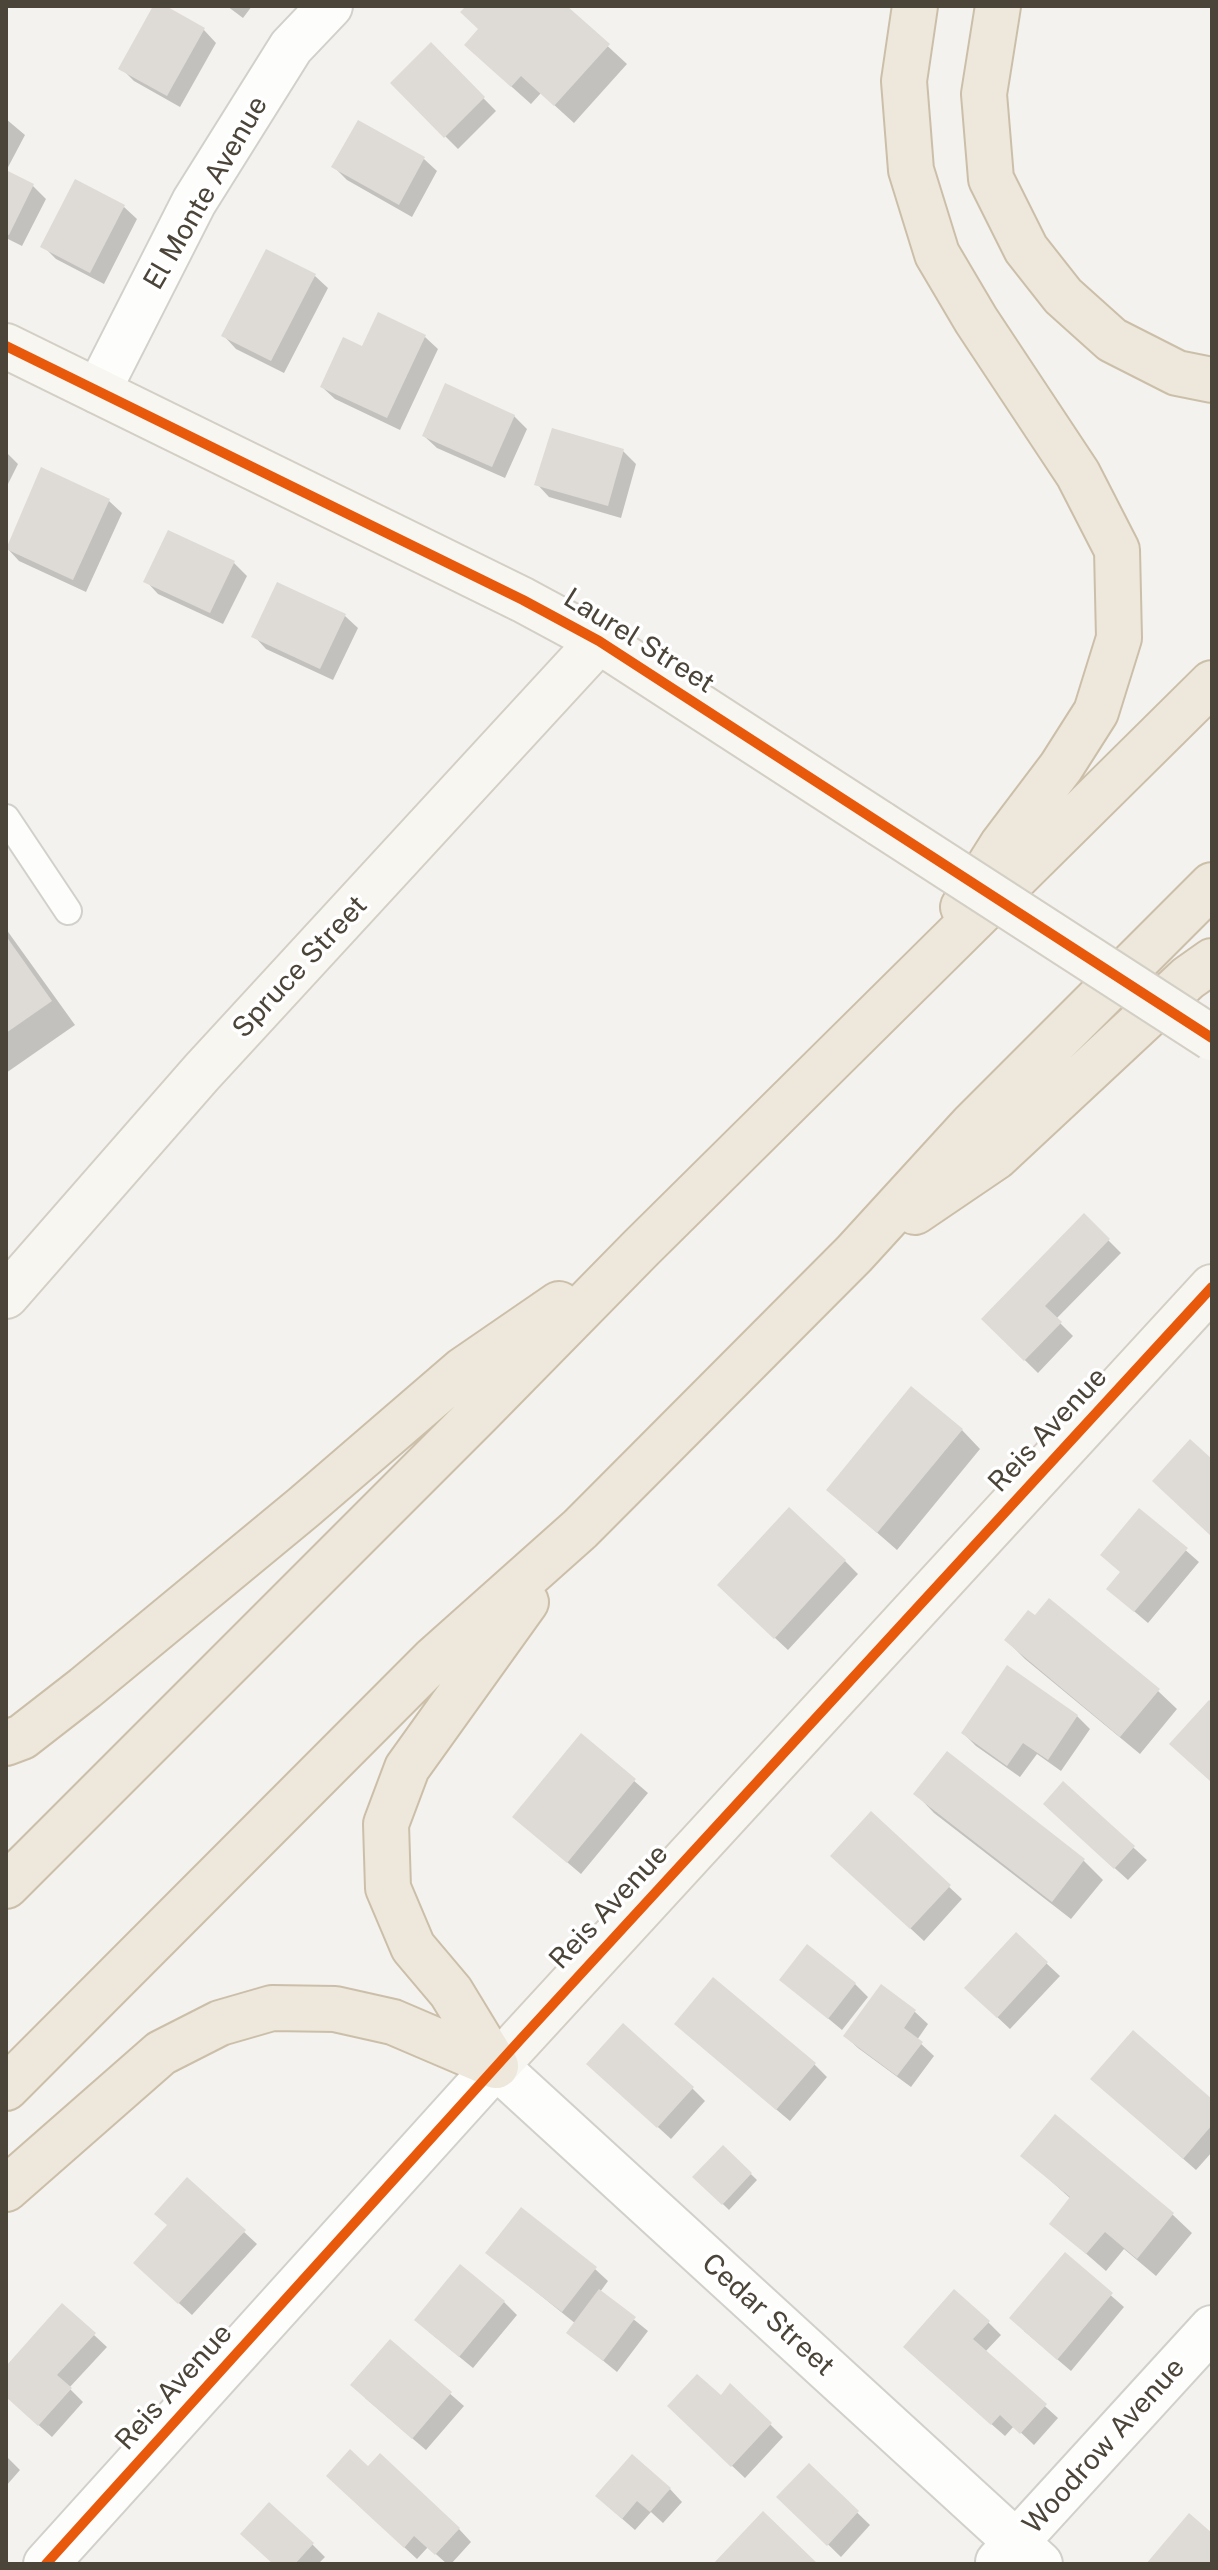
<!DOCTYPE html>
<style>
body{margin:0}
#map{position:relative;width:1218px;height:2570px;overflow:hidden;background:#f4f2ee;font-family:"Public Sans",sans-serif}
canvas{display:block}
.frame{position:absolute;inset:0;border:8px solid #4b4439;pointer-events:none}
</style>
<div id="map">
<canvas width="1218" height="2570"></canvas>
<div class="frame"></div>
</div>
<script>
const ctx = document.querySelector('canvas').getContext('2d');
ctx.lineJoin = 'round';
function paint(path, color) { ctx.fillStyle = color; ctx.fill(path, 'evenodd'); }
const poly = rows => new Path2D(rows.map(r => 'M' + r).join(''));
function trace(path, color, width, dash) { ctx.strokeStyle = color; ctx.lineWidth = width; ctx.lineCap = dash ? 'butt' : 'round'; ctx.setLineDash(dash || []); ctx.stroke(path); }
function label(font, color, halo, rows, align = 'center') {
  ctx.font = font + ' "Public Sans",sans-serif'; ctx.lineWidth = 7; ctx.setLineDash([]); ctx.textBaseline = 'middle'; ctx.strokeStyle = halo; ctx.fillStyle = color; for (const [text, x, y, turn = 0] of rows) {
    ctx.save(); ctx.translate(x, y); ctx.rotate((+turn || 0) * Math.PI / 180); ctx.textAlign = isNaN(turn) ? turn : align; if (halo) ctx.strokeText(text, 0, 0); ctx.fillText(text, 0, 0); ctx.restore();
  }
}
paint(poly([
 [156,6,162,6,204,30,216,43,180,107,134,81,121,68],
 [227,6,252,6,243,18],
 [468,6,564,6,627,64,574,123,541,93,531,104,485,63,480,29],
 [431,45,496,111,458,149,392,83],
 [6,119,25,135,6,171],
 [359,122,424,159,437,171,412,217,347,180,334,167],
 [6,172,33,186,46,199,22,246,6,238],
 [124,207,137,219,104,284,56,259,43,246],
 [315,276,328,288,284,373,236,349,224,336],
 [425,337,438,349,400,430,335,399,322,387,363,348],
 [514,416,527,429,505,478,437,448,424,436],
 [623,451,636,464,621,518,549,497,537,484],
 [6,452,18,464,6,488],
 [109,501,122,513,86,592,19,561,7,548],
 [234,563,247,576,223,624,158,594,146,581],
 [278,584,345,616,358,628,333,680,266,649,254,636],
 [6,929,75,1025,6,1073],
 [1084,1216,1121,1253,1056,1319,1073,1336,1038,1373,983,1319],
 [962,1430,980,1449,897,1550,828,1490],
 [1140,1510,1199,1562,1148,1623,1122,1601,1122,1573],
 [845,1561,858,1574,788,1650,732,1598],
 [1006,1640,1158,1691,1177,1709,1140,1754,1025,1659],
 [1008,1668,1077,1716,1090,1729,1061,1771,1037,1754,1020,1777,976,1746,963,1733],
 [1209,1702,1212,1705,1212,1782,1185,1757],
 [581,1735,648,1793,581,1874,514,1817],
 [947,1754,1084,1861,1103,1880,1071,1919,934,1813,916,1794],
 [1064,1784,1147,1860,1128,1880,1058,1817],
 [871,1814,962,1899,924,1941,845,1868],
 [1016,1935,1060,1976,1010,2029,979,2000],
 [781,1979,855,1984,868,1997,842,2030],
 [881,1987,915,2012,928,2024,917,2040,934,2056,911,2087,858,2048,845,2036],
 [689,2036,814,2064,827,2077,790,2121],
 [602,2076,692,2088,705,2101,671,2139],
 [1106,2091,1212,2101,1212,2152,1196,2170],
 [1056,2117,1173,2215,1192,2233,1156,2276,1124,2249,1106,2271,1052,2224,1071,2199,1023,2156],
 [723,2147,757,2180,729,2210,695,2177],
 [244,2232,257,2244,192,2315,149,2276],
 [488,2253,595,2269,608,2281,600,2292,648,2331,617,2372,569,2333,576,2324],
 [1065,2255,1124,2307,1071,2371,1024,2331],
 [504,2302,517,2315,473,2368,429,2332],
 [988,2322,1001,2335,985,2352,1058,2418,1034,2445,1014,2426,1005,2436,918,2360],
 [94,2335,107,2347,69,2388,83,2402,52,2437,6,2396,6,2369],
 [391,2342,464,2406,426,2450,365,2398],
 [731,2386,783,2437,745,2478,682,2419,721,2398],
 [6,2456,20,2470,6,2486],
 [809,2466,870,2525,841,2557,779,2497],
 [368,2469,459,2529,471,2542,451,2564,447,2564,428,2547,417,2559,341,2489],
 [670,2489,682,2502,663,2523,651,2512,635,2530,611,2509],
 [312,2544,325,2557,318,2564,275,2564]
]), '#0003');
paint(poly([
 [153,6,166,6,205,28,167,96,118,69],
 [466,6,567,6,610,44,554,106,521,76,511,87,464,45,478,29,460,12],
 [431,42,485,97,444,138,390,83],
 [358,120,425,157,399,205,331,167],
 [6,170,34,184,9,235,6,234],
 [75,179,125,205,90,273,40,247],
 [266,249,316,274,271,361,221,336],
 [378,312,426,335,387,418,320,387,343,337,362,346],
 [445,383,515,415,492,467,422,436],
 [552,428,624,449,608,506,534,485],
 [41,467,110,499,73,580,6,549],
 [168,530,235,561,210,613,143,582],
 [277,582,346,614,320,669,251,637],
 [6,936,52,1001,6,1033],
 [1084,1213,1110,1239,1045,1306,1062,1322,1024,1361,981,1319],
 [911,1386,963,1429,877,1533,826,1490],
 [1190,1439,1212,1459,1212,1537,1152,1481],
 [789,1507,846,1560,774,1639,717,1585],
 [1139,1508,1188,1548,1134,1612,1106,1589,1120,1572,1100,1555],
 [1049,1598,1160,1689,1120,1737,1004,1640,1028,1610,1035,1615],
 [1007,1665,1078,1715,1048,1760,1023,1743,1007,1766,961,1733],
 [1209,1700,1212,1702,1210,1781,1169,1744],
 [581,1733,636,1779,567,1863,512,1817],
 [947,1751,1085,1859,1052,1902,913,1794],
 [1063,1781,1135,1846,1114,1869,1043,1804],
 [871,1811,951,1885,910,1929,830,1856],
 [1016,1932,1048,1962,997,2018,964,1988],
 [807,1944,856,1983,828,2019,779,1980],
 [713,1977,816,2063,776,2110,674,2024],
 [881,1984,916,2010,904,2028,923,2042,897,2076,843,2036],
 [623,2023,694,2087,657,2128,586,2064],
 [1133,2030,1212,2099,1212,2125,1183,2159,1090,2079],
 [1055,2114,1174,2213,1137,2259,1105,2232,1086,2254,1049,2224,1070,2197,1020,2156],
 [723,2145,752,2173,722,2205,692,2177],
 [187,2177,246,2230,178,2304,133,2263,167,2225,154,2214],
 [521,2207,597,2267,562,2312,485,2253],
 [1065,2252,1113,2293,1057,2360,1009,2318],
 [460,2264,505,2301,459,2357,414,2320],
 [599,2289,636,2317,603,2361,566,2333],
 [954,2289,990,2321,973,2339,1047,2404,1020,2434,1000,2415,991,2425,903,2347],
 [62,2303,96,2333,57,2375,72,2388,38,2426,6,2397,6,2366],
 [390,2339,452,2392,412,2439,350,2385],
 [697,2374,721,2395,730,2383,772,2423,731,2467,667,2406],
 [350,2449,368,2466,380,2453,460,2528,435,2555,414,2536,404,2548,326,2476],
 [632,2454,671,2488,650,2512,637,2501,622,2519,595,2496],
 [809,2463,859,2511,827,2546,776,2497],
 [269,2502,314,2543,295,2564,273,2564,240,2534],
 [763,2511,818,2564,713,2564],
 [1189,2513,1212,2533,1212,2564,1146,2564]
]), '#dedbd6');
const lane = poly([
 [6,818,68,911]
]);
const street = poly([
 [98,391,194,202,291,47,330,6],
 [998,2562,1212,2328],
 [46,2564,496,2066,1040,2564]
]);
const secondary = poly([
 [6,346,523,600,599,641,881,824],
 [6,1296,202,1072,599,641],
 [496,2066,1212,1287]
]);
const highway = poly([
 [915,6,904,81,911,170,937,254,976,320,1078,474,1117,550,1119,638,1096,712,1061,767,1002,845,963,907],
 [998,6,984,94,991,179,1026,249,1063,296,1112,340,1177,373,1212,380],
 [915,1212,996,1157,1188,978,1212,961],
 [6,1743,22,1737,85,1688,304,1507,463,1370,559,1304],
 [6,1886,479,1413,641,1248,1212,683],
 [496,2066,451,1992,413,1947,388,1888,386,1824,407,1768,526,1602],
 [6,2088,433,1660,580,1529,854,1254,972,1125,1212,885],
 [6,2189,161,2053,220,2023,272,2008,335,2009,393,2022,496,2066]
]);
trace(lane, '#d2d0cb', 30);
trace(street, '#d2d0cb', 48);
trace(secondary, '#d3cfc5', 48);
trace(highway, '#ccbfa9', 48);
trace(lane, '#fdfdfc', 26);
trace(street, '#fdfdfc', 44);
trace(secondary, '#f7f6f1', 44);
trace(highway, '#ede8db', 44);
const secondaryBridge = poly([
 [881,824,1212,1038]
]);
trace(secondaryBridge, '#d3cfc5', 48, []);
trace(secondaryBridge, '#f7f6f1', 44);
trace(poly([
 [6,346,523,600,599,641,1212,1038],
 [46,2564,520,2040,1212,1287]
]), '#e8590c', 10);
label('28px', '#4b4439', '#fff', [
 ["El Monte Avenue",206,193,-60],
 ["Laurel Street",639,641,32],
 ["Spruce Street",300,967,-47],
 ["Reis Avenue",1048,1430,-47],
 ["Reis Avenue",609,1907,-47],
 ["Cedar Street",768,2315,42],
 ["Reis Avenue",174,2387,-48],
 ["Woodrow Avenue",1104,2446,-48]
]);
</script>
